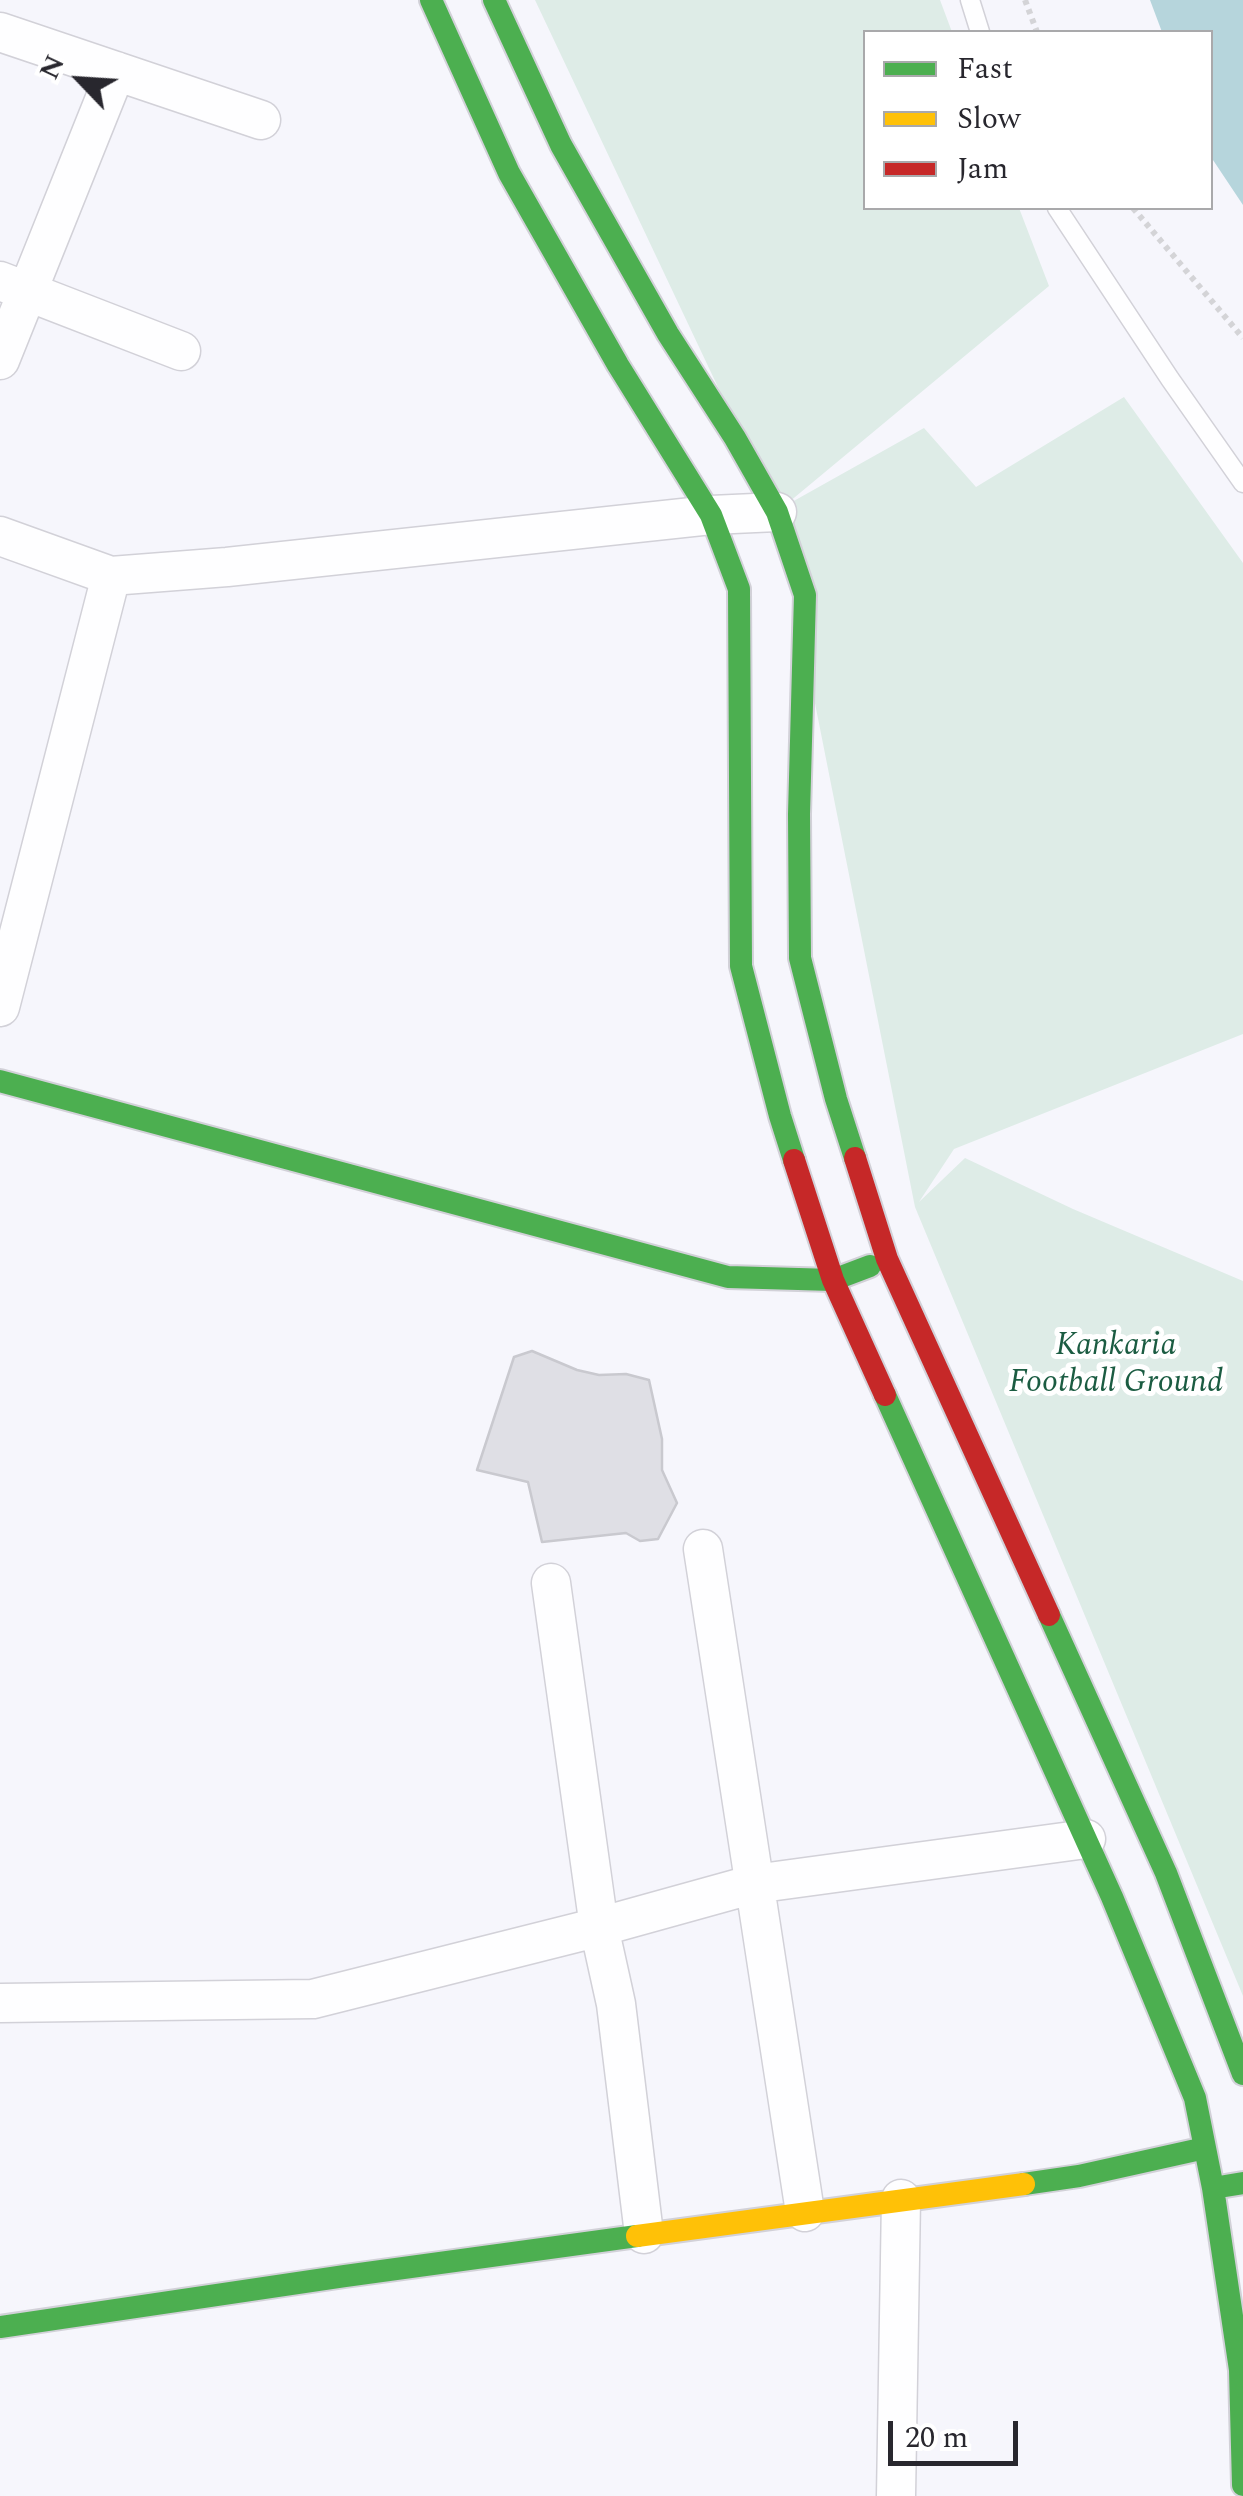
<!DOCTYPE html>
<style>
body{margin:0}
#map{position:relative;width:1243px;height:2496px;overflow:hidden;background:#f6f6fc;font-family:Spectral,serif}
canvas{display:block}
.legend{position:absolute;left:863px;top:30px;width:350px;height:180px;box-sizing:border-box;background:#fff;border:2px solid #a9a9ab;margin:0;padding:12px 18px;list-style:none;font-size:30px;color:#28272e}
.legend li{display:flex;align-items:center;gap:20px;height:50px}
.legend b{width:50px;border:2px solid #a9a9ab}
.north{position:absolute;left:30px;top:30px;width:100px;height:100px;-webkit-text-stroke:8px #fff;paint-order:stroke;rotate:295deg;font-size:28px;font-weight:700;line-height:40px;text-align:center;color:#28272e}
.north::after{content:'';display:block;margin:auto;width:35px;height:45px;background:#28272e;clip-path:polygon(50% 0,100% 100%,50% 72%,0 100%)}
.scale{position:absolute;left:888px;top:2421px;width:130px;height:45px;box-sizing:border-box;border:5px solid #28272e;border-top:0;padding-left:12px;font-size:30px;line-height:35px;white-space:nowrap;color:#28272e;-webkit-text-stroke:8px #fff;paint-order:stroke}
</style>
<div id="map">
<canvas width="1243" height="2496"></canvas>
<ul class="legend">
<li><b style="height:12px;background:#4caf50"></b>Fast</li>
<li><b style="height:12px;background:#ffc107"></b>Slow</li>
<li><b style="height:12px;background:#c62828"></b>Jam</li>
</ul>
<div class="north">N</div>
<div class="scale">20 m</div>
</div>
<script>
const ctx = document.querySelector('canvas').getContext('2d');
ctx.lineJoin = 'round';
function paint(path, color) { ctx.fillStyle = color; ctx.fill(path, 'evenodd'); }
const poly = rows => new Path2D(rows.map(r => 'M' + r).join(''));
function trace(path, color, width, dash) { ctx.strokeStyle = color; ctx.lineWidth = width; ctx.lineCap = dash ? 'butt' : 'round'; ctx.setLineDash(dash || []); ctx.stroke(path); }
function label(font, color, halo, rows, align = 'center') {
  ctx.font = font + ' Spectral,serif'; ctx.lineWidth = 10; ctx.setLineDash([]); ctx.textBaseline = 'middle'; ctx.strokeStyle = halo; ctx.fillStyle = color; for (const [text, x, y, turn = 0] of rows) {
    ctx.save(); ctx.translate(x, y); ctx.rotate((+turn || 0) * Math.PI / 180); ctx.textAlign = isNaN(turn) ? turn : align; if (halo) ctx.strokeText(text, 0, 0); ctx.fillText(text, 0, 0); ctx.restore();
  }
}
paint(poly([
 [535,0,940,0,952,32,866,32,866,208,1019,208,1049,286,783,507,924,428,976,487,1124,397,1243,563,1243,1034,954,1149,919,1202,965,1158,1073,1209,1243,1281,1243,1996,915,1207,777,512]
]), '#deece7');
paint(poly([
 [1150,0,1243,0,1243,205,1211,157,1210,32,1162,32]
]), '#b6d5dc');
const building = poly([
 [532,1351,577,1370,599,1375,626,1374,649,1380,662,1439,662,1470,677,1503,658,1539,640,1541,626,1533,542,1542,528,1482,477,1470,514,1357,532,1351]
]);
paint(building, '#dfdfe5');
trace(building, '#c9c9cf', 2.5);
const lane = poly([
 [970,0,980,32],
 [1057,208,1170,379,1243,483]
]);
const street = poly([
 [0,32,261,120],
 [0,281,181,351],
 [0,360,116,71],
 [0,536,111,576,227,567,711,515,777,512],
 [0,1007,111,576],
 [703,1549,805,2212],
 [551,1583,599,1927,616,2004,644,2234],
 [0,2003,313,1999,599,1927,754,1884,1086,1839],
 [896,2496,901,2199]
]);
const fast = poly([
 [431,0,509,173,618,365,711,515,739,589,741,966,780,1116,794,1160],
 [494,0,561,145,668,334,735,438,777,512,805,595,799,814,800,958,836,1099,855,1158],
 [0,1081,728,1277,833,1280,870,1266],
 [885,1395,1112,1897,1195,2098,1213,2188,1243,2183],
 [1049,1615,1166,1873,1243,2074],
 [1024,2184,1079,2176,1205,2148],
 [1213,2188,1240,2370,1243,2485],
 [0,2327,345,2276,637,2236]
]);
const slow = poly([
 [637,2236,1024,2184]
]);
const jam = poly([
 [855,1158,887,1259,1049,1615],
 [794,1160,833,1280,885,1395]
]);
trace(lane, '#d2d1d8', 21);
trace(street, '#d2d1d8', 41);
trace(fast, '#d2d1d8', 26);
trace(slow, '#d2d1d8', 26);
trace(jam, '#d2d1d8', 26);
trace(poly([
 [1025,0,1037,32],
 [1133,208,1243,338]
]), '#d4d4d7', 6, [5, 5]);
trace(lane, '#fefeff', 18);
trace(street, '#fefeff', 38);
trace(fast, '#4caf50', 22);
trace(slow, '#ffc107', 22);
trace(jam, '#c62828', 22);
label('italic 32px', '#1b5c42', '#fff', [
 ["Kankaria",1116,1348],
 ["Football Ground",1116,1385]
]);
</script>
